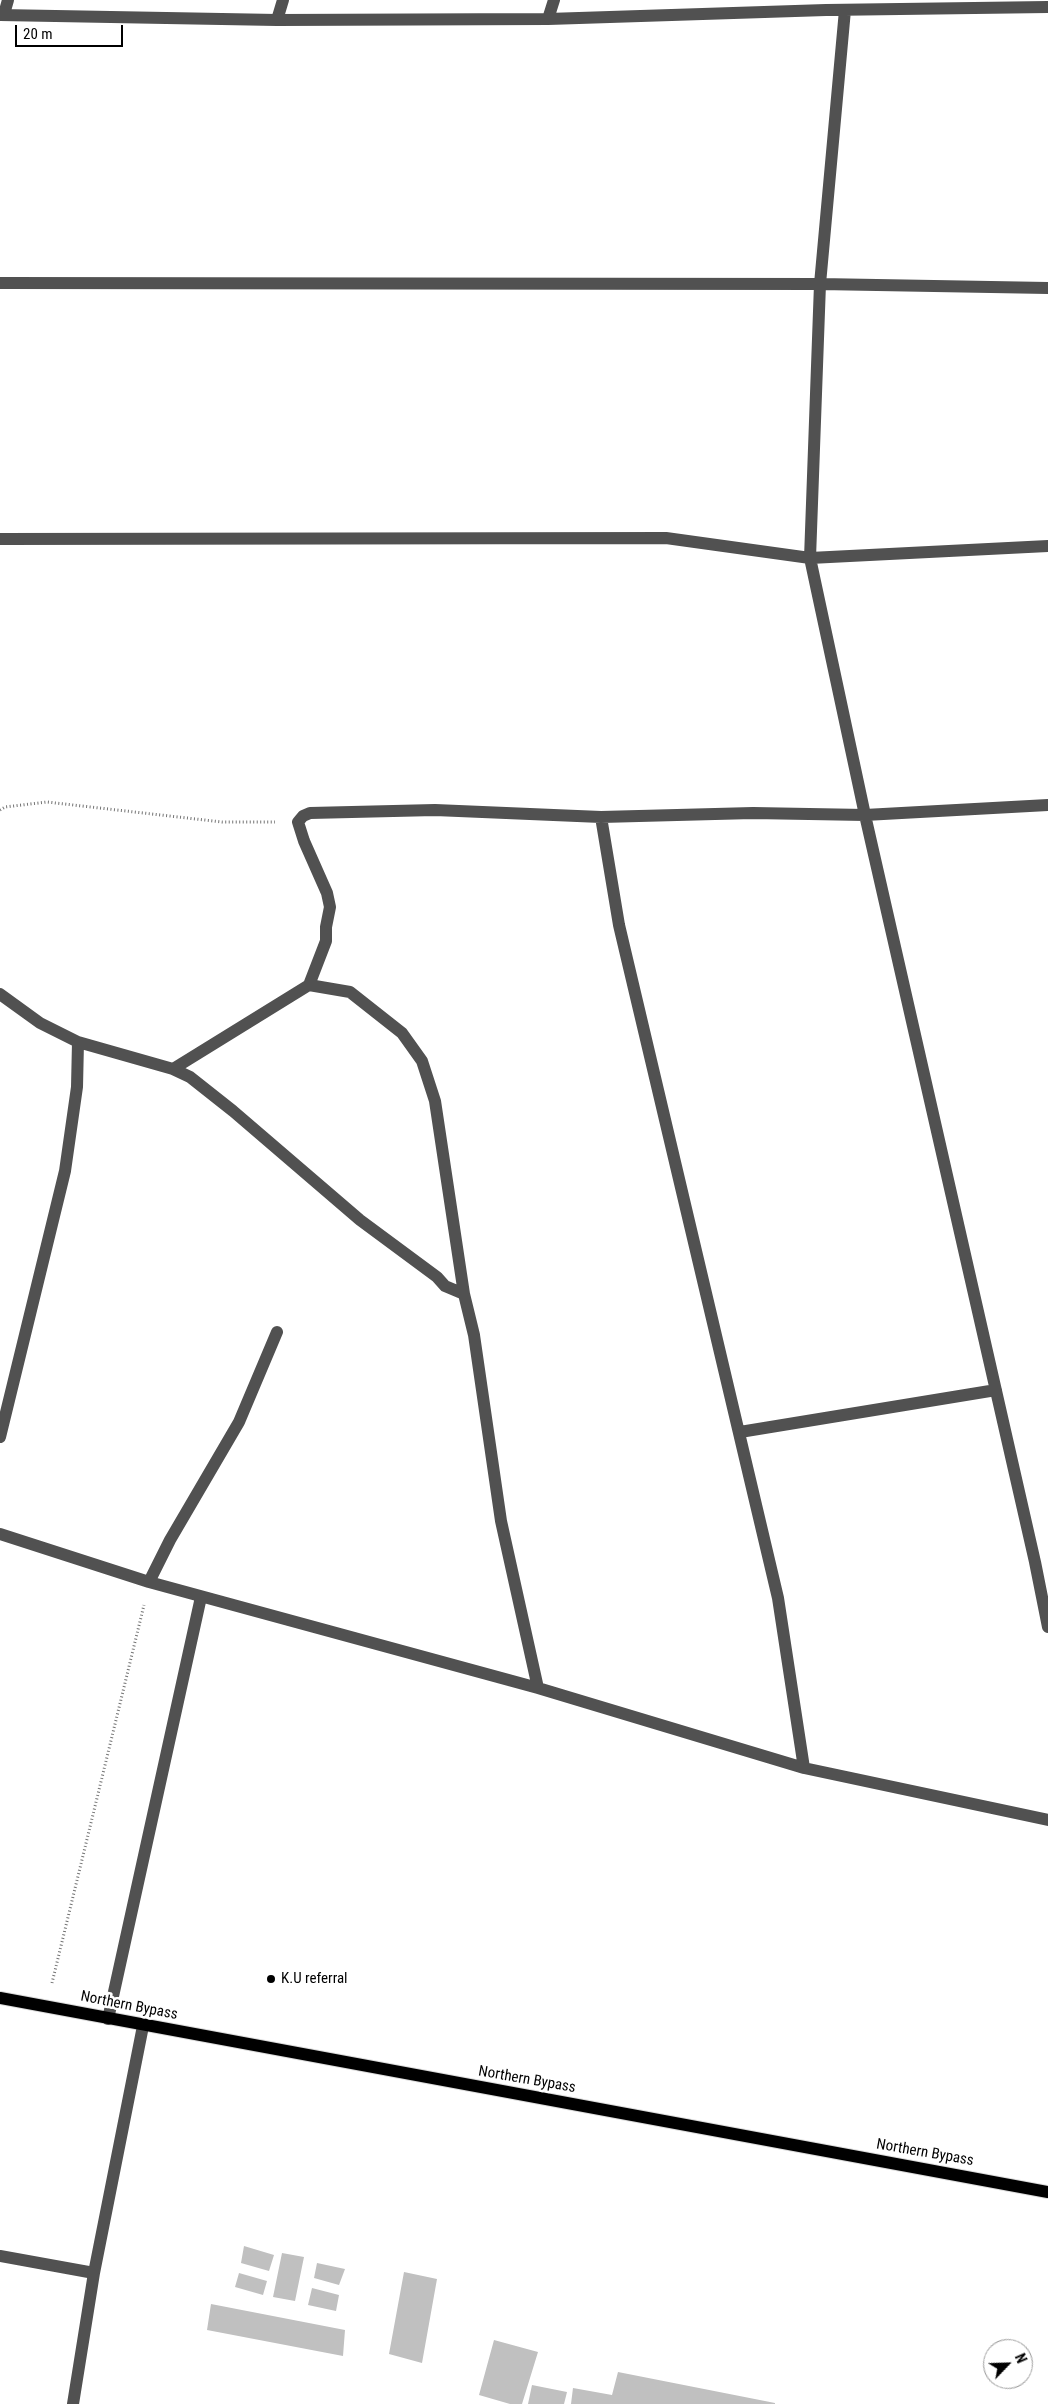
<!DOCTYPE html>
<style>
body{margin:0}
#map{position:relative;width:1048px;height:2404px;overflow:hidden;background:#fff;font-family:"Roboto Condensed",sans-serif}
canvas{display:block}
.north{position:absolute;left:983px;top:2339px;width:50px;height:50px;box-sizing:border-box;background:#fff;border:1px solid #999;border-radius:50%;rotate:66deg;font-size:14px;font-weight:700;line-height:20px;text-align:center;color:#000}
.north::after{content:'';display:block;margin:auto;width:18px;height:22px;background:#000;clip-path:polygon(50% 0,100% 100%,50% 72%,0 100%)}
.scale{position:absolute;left:15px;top:25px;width:108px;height:22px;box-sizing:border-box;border:2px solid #000;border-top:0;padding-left:6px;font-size:15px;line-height:18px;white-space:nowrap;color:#000;-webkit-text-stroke:4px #fff;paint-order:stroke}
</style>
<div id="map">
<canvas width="1048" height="2404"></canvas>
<div class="north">N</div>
<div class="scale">20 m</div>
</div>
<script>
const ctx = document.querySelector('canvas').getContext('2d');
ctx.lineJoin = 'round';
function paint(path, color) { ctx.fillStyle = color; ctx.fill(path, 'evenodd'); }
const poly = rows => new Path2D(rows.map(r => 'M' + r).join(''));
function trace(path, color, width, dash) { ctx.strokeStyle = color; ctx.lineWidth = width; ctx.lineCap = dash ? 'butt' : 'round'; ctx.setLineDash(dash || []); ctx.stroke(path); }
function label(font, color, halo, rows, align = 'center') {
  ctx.font = font + ' "Roboto Condensed",sans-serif'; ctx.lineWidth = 5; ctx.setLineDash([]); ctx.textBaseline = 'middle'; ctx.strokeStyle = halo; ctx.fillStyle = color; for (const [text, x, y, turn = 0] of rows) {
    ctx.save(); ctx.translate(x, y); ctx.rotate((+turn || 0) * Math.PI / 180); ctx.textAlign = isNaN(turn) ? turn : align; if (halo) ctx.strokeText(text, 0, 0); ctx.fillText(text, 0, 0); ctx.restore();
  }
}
paint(poly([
 [244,2246,274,2255,269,2271,241,2263],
 [282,2253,304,2257,295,2301,273,2297],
 [317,2263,345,2269,339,2285,314,2278],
 [404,2272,437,2279,422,2363,389,2354],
 [239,2273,267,2281,263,2295,235,2287],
 [312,2288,339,2295,336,2311,308,2305],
 [211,2304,345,2330,343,2356,207,2330],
 [494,2340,538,2352,522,2404,510,2404,479,2395],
 [618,2372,775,2403,775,2404,571,2404,573,2388,612,2395],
 [532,2385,567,2392,564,2404,528,2404]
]), '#c0c0c0');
const major = poly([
 [0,1998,1048,2192]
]);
trace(major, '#dbdbdb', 14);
trace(poly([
 [0,810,5,807,47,802,222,822,275,822],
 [52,1983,144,1605]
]), '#737373', 3, [1, 2.5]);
trace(poly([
 [845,10,820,284,810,558,865,815,1035,1562,1048,1627],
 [4,14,8,0],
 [0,15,277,20,548,19,826,10,1048,7],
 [548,19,554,0],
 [277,20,283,0],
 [0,283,820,284,1048,288],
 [0,539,666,538,810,558,1048,546],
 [601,817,619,925,778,1598,804,1768],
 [309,985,326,941,326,927,330,907,327,893,304,841,298,822,303,816,310,813,435,810,601,817,753,813,865,815,1048,805],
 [0,994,40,1023,78,1042,173,1069,190,1077,233,1111,360,1220,437,1277,445,1286,464,1294,474,1335,501,1521,538,1688],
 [173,1069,309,985,350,992,402,1033,422,1061,435,1101,464,1294],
 [740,1432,996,1390],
 [0,1437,65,1171,77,1087,78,1042],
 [0,1534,149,1582,538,1688,804,1768,1048,1820],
 [149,1582,170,1540,239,1422,277,1332],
 [108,2019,201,1597],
 [0,2256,94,2273],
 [73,2404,94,2273,143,2026]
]), '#515151', 12);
trace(major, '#000', 12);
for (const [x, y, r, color] of [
 [271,1979,5,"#000"]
]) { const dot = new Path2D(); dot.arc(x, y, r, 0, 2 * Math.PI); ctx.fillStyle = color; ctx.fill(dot); trace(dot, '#fff', 2); }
label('15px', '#000', '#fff', [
 ["K.U referral",281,1979]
], 'left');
label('15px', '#000', '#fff', [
 ["Northern Bypass",129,2006,11],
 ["Northern Bypass",527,2080,10],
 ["Northern Bypass",925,2153,10]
]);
</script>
